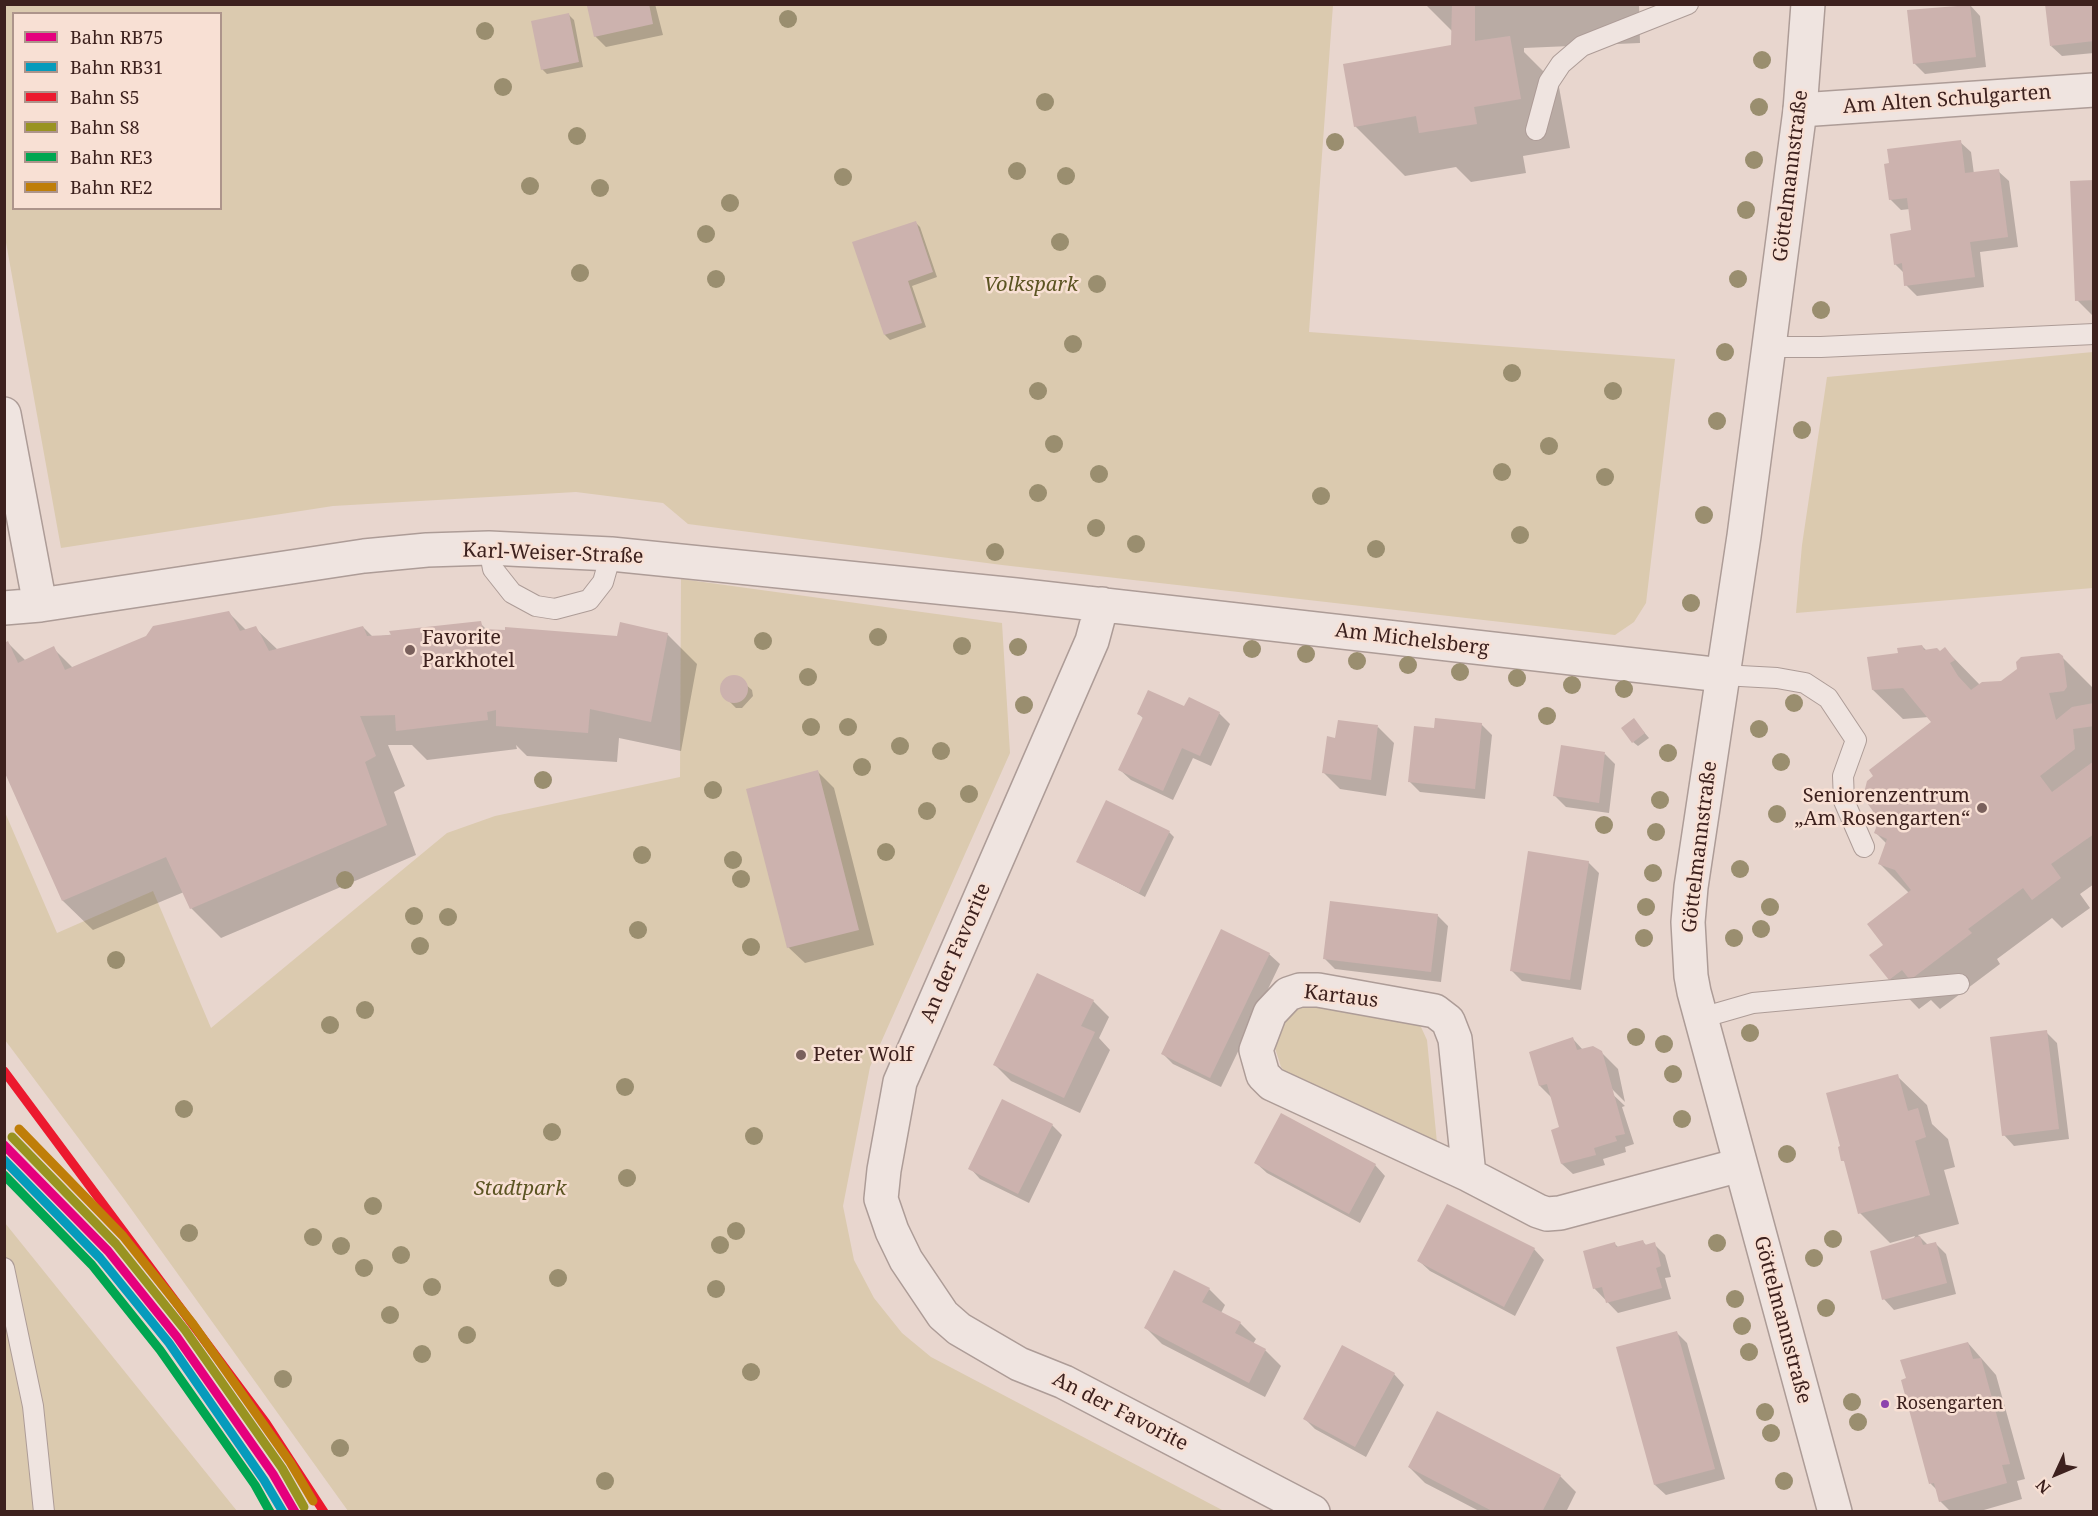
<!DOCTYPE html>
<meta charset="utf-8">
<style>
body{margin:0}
#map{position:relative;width:2098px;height:1516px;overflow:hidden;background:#e8d6ce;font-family:"Noto Serif",serif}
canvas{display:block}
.frame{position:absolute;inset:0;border:6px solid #3d211e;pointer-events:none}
.legend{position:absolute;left:12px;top:12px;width:210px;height:198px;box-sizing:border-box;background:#f8e0d4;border:2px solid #ad948b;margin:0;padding:8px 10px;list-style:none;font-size:18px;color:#3d211e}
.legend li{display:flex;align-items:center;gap:12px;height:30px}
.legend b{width:30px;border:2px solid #ad948b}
.north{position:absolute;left:2026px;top:1444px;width:60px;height:60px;-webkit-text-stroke:4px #f8e0d4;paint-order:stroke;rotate:226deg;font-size:16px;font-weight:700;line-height:24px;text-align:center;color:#3d211e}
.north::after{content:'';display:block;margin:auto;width:21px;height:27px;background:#3d211e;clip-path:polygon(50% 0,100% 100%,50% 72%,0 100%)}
</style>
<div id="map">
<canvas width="2098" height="1516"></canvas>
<div class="frame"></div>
<ul class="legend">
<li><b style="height:8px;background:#e5007d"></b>Bahn RB75</li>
<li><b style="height:8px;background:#069bbc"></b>Bahn RB31</li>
<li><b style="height:8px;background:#ec192e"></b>Bahn S5</li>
<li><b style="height:8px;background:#999321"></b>Bahn S8</li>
<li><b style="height:8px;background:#00a651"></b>Bahn RE3</li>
<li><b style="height:8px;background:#bf7e09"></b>Bahn RE2</li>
</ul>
<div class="north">N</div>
</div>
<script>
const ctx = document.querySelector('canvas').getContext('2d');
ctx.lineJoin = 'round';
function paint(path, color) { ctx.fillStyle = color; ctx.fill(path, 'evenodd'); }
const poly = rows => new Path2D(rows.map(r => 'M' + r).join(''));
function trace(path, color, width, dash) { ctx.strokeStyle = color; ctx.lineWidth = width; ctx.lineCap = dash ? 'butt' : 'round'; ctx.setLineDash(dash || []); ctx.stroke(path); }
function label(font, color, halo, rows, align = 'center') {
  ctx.font = font + ' "Noto Serif",serif'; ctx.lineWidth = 5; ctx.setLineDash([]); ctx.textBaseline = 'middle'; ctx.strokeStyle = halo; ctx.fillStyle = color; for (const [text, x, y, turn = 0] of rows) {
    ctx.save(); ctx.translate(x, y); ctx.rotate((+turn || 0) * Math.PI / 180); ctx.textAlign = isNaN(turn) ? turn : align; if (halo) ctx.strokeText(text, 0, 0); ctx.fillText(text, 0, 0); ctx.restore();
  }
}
paint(poly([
 [4,5,1333,5,1309,332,1675,359,1646,603,1634,622,1615,635,1002,565,688,524,663,503,576,492,333,506,61,548,5,237],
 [14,14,220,14,220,208,14,208],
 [2093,352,2093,588,1796,613,1802,545,1827,377],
 [681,579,1002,623,1010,753,870,1067,843,1206,854,1260,874,1298,902,1333,931,1357,1224,1511,348,1511,124,1199,5,1040,4,810,57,933,153,891,211,1028,447,833,495,816,680,777],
 [1308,1003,1411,1019,1421,1027,1427,1040,1437,1143,1287,1074,1281,1067,1275,1048,1286,1020,1300,1006],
 [5,1223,237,1511,5,1511]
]), '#dbcaaf');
paint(poly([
 [599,4,655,4,663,35,606,47,595,36,588,7],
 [1425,4,1639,4,1640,43,1524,48,1524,52,1559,87,1570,148,1523,156,1526,173,1471,182,1456,167,1405,176,1355,126,1452,47,1453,32],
 [2094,4,2094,53,2062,56,2051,46],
 [1970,5,1980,16,1986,67,1925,74,1914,63],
 [569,15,574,20,583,67,547,74,542,69],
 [1960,142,1971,152,1974,174,1998,171,2009,181,2018,247,1980,252,1984,287,1917,296,1906,285,1904,273,1895,264,1913,232,1910,209,1901,210,1890,199],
 [2094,181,2094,316,2093,316,2077,300],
 [915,222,920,227,937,277,912,286,926,327,890,340,885,335],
 [229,613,247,631,255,628,278,650,363,627,373,637,480,623,488,631,618,637,667,634,697,664,681,751,619,738,617,762,527,756,516,745,517,749,427,760,412,745,388,745,405,786,394,792,416,855,221,938,191,908,184,892,93,930,63,901,4,767,8,643,26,661,53,648,73,668],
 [1922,646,1927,651,1940,653,1945,649,1980,685,2002,683,2062,657,2093,688,2094,696,2094,884,2080,894,2090,908,2062,928,2052,918,1997,959,2000,964,1940,1009,1931,1000,1919,1009,1890,979,1885,945,1909,893,1880,864,1887,844,1876,833,1933,723,1929,717,1903,719,1873,690,1899,654],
 [732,676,736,676,752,690,753,696,742,708,736,708,721,693,721,688],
 [1185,708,1219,713,1230,724,1211,766,1193,758,1173,800,1131,780,1120,770,1144,719,1139,714],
 [1481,724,1492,735,1485,799,1420,792,1409,781,1435,730],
 [1638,725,1649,738,1638,746,1633,742],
 [1378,727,1394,743,1386,796,1340,789,1324,773],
 [1605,754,1615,764,1609,813,1566,807,1555,796],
 [818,772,834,788,874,945,805,963,788,947],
 [1169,832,1174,837,1145,897,1077,861],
 [1588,862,1599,873,1581,990,1522,981,1511,970],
 [1437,915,1448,926,1441,982,1335,969,1325,959],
 [1269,954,1280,964,1221,1087,1173,1064,1163,1054],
 [1093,1001,1109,1017,1099,1038,1110,1050,1080,1113,1011,1081,995,1065],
 [2046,1032,2057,1043,2069,1139,2014,1146,2004,1135],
 [1573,1039,1583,1050,1601,1052,1618,1069,1625,1102,1607,1084,1604,1086,1625,1106,1622,1107,1634,1144,1625,1147,1626,1152,1603,1159,1605,1165,1573,1174,1562,1164,1561,1128,1552,1098,1540,1086,1531,1053],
 [1897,1076,1927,1105,1932,1124,1948,1139,1955,1167,1944,1170,1959,1224,1918,1235,1928,1245,1935,1243,1946,1254,1956,1294,1894,1310,1884,1299,1915,1236,1890,1243,1860,1213,1847,1164,1843,1160],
 [1052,1125,1062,1135,1029,1203,980,1179,970,1168],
 [1256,1163,1375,1165,1385,1176,1360,1223,1267,1173],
 [1643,1242,1647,1246,1654,1244,1665,1255,1671,1277,1665,1278,1671,1299,1618,1313,1594,1288,1615,1244,1619,1248],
 [1534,1249,1544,1260,1515,1316,1430,1271,1419,1261],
 [1209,1289,1225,1305,1221,1313,1240,1323,1256,1339,1253,1344,1265,1350,1281,1366,1265,1397,1162,1344,1146,1328],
 [1677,1333,1687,1343,1725,1479,1666,1495,1655,1485],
 [1968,1343,1996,1375,2025,1479,2017,1481,2022,1499,1977,1512,1951,1512,1940,1501,1938,1491,1931,1484,1903,1381],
 [1394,1374,1404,1385,1366,1457,1315,1429,1305,1419],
 [1409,1467,1560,1476,1576,1492,1566,1512,1481,1512,1425,1483]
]), '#0003');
paint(poly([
 [649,4,653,24,594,37,587,6],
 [2045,4,2094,4,2094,41,2050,46],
 [1452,5,1475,5,1475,41,1510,36,1521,99,1474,107,1477,124,1419,133,1416,116,1354,127,1343,64,1451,45],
 [1970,5,1976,57,1913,64,1907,10],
 [569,13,579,62,541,70,531,21],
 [1961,140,1965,173,1999,169,2008,237,1970,242,1975,277,1904,286,1902,263,1894,265,1890,234,1911,230,1907,198,1889,200,1884,164,1889,163,1887,149],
 [2094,180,2094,300,2075,301,2070,181],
 [916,221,933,272,908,281,922,323,884,335,852,242],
 [229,611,240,631,256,626,269,651,363,626,367,636,391,635,389,631,481,621,483,629,505,630,505,627,617,636,620,622,668,633,651,722,590,709,588,733,496,726,496,710,487,712,488,720,396,731,395,715,360,716,376,756,365,762,387,825,190,909,166,857,62,901,4,771,4,643,8,641,18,663,54,646,65,670,146,636,153,626],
 [1922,645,1924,650,1937,648,1940,651,1945,647,1955,660,1950,663,1958,676,1971,690,1982,682,2001,681,2017,669,2016,662,2021,657,2059,653,2063,656,2067,687,2064,691,2049,693,2056,720,2072,707,2094,703,2094,726,2073,729,2075,749,2040,776,2052,792,2094,761,2094,834,2051,864,2061,878,2032,900,2023,888,1968,929,1972,933,1910,980,1902,970,1889,980,1869,955,1883,945,1867,924,1911,890,1895,870,1878,864,1887,839,1874,833,1879,820,1863,797,1867,781,1873,776,1869,770,1931,722,1903,688,1872,690,1867,657,1898,653,1897,648],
 '720 689a14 14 0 1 1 28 0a14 14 0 1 1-28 0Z',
 [1148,690,1184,706,1189,697,1220,712,1200,756,1182,748,1163,791,1118,770,1143,717,1137,714],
 [1435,718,1482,723,1475,789,1408,782,1414,726,1434,728],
 [1634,718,1645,733,1632,743,1621,728],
 [1338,720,1378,725,1371,780,1322,773,1327,736,1335,738],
 [1561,745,1605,752,1599,803,1553,796],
 [818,770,859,930,787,948,746,789],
 [1106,800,1170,831,1139,893,1076,862],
 [1528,851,1589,861,1570,980,1510,971],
 [1330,901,1438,914,1431,972,1323,959],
 [1221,929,1270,953,1210,1078,1161,1054],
 [1037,973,1094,1000,1081,1026,1095,1032,1064,1098,993,1065],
 [2047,1030,2059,1129,2002,1136,1990,1037],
 [1573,1037,1577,1050,1593,1046,1602,1051,1625,1134,1615,1136,1617,1141,1594,1148,1596,1155,1561,1164,1551,1130,1559,1127,1547,1084,1539,1086,1529,1052],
 [1898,1074,1908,1111,1918,1108,1926,1137,1915,1141,1930,1195,1858,1214,1844,1161,1841,1161,1838,1147,1840,1146,1826,1093],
 [1002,1099,1053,1124,1018,1194,968,1169],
 [1281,1113,1376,1164,1349,1214,1254,1163],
 [1447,1204,1535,1248,1504,1307,1417,1261],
 [1920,1236,1923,1245,1936,1242,1947,1283,1882,1300,1870,1251],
 [1643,1240,1645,1245,1655,1242,1661,1266,1656,1268,1662,1288,1606,1303,1602,1287,1593,1289,1583,1251,1615,1242,1616,1247],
 [1174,1270,1210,1288,1202,1302,1241,1322,1235,1333,1266,1349,1249,1383,1144,1328],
 [1677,1331,1715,1469,1654,1485,1616,1347],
 [1968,1342,1973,1359,1981,1358,2010,1464,2002,1465,2007,1483,1939,1502,1934,1483,1929,1484,1901,1380,1906,1378,1900,1360],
 [1342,1345,1395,1373,1355,1447,1303,1419],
 [1437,1411,1561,1475,1542,1512,1494,1512,1408,1467]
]), '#ccb2ae');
const service = poly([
 [1536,130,1549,82,1561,64,1582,46,1688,4],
 [1769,347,1821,347,2094,334],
 [489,548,493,569,512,593,536,606,555,609,589,600,603,582,611,554],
 [1722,675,1777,678,1805,683,1828,698,1856,740,1843,776,1844,801,1864,847],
 [1701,1018,1753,1003,1959,984],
 [4,1268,33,1406,44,1512]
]);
const minor = poly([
 [1800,110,2094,90],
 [4,414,40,605],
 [1102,604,1092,641,900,1082,884,1170,881,1199,892,1231,906,1260,943,1315,959,1329,1019,1364,1064,1382,1313,1512],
 [4,608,40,605,364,556,427,550,489,548,611,554,1016,595,1722,675],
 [1469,1175,1272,1084,1263,1075,1256,1050,1270,1013,1288,994,1300,990,1318,990,1435,1011,1448,1021,1455,1039,1469,1175,1538,1211,1547,1214,1560,1213,1740,1165]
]);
const tertiary = poly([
 [1808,4,1800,110,1744,536,1691,887,1688,922,1691,976,1694,992,1835,1512]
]);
trace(service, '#ad9c97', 22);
trace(minor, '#ad9c97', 36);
trace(tertiary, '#ad9c97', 36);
trace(service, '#efe4e0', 20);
trace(minor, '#efe4e0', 33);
trace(tertiary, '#efe4e0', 33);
trace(poly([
 [4,1145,108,1251,177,1337,273,1474,295,1512]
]), '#e5007d', 9);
trace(poly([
 [4,1160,100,1258,169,1343,264,1480,283,1512]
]), '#069bbc', 9);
trace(poly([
 [4,1071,266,1423,324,1512]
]), '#ec192e', 9);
trace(poly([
 [12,1137,116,1244,185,1330,282,1468,304,1507]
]), '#999321', 9);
trace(poly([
 [4,1175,92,1265,160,1350,255,1485,270,1512]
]), '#00a651', 9);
trace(poly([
 [19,1129,123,1236,193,1324,290,1462,313,1501]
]), '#bf7e09', 9);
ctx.fillStyle = '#9a8e6f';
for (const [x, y] of [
 [788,19],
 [485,31],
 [1762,60],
 [503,87],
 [1045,102],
 [1759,107],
 [577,136],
 [1335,142],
 [1754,160],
 [1017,171],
 [1066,176],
 [843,177],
 [530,186],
 [600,188],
 [730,203],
 [1746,210],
 [706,234],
 [1060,242],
 [580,273],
 [716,279],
 [1738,279],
 [1097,284],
 [1821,310],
 [1073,344],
 [1725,352],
 [1512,373],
 [1038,391],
 [1613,391],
 [1717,421],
 [1802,430],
 [1054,444],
 [1549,446],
 [1502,472],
 [1099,474],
 [1605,477],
 [1038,493],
 [1321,496],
 [1704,515],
 [1096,528],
 [1520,535],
 [1136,544],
 [1376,549],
 [995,552],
 [1691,603],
 [878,637],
 [763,641],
 [962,646],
 [1018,647],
 [1252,649],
 [1306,654],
 [1357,661],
 [1408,665],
 [1460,672],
 [808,677],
 [1517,678],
 [1572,685],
 [1624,689],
 [1794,703],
 [1024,705],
 [1547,716],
 [811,727],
 [848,727],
 [1759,729],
 [900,746],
 [941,751],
 [1668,753],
 [1781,762],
 [862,767],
 [543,780],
 [713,790],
 [969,794],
 [1660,800],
 [927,811],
 [1777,814],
 [1604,825],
 [1656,832],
 [886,852],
 [642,855],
 [733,860],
 [1740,869],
 [1653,873],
 [741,879],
 [345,880],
 [1646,907],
 [1770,907],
 [414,916],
 [448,917],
 [1761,929],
 [638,930],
 [1644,938],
 [1734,938],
 [420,946],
 [751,947],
 [116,960],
 [365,1010],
 [330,1025],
 [1750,1033],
 [1636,1037],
 [1664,1044],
 [1673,1074],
 [625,1087],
 [184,1109],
 [1682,1119],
 [552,1132],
 [754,1136],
 [1787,1154],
 [627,1178],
 [373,1206],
 [736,1231],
 [189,1233],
 [313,1237],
 [1833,1239],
 [1717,1243],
 [720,1245],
 [341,1246],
 [401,1255],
 [1814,1258],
 [364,1268],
 [558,1278],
 [432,1287],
 [716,1289],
 [1735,1299],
 [1826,1308],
 [390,1315],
 [1742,1326],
 [467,1335],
 [1749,1352],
 [422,1354],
 [751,1372],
 [283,1379],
 [1852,1402],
 [1765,1412],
 [1858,1422],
 [1771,1433],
 [340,1448],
 [605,1481],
 [1784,1481]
]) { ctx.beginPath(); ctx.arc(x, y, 9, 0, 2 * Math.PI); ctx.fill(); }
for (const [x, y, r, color] of [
 [410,650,6,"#79605c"],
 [1982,808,6,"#79605c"],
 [801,1055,6,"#79605c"],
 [1885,1404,5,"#8e44ad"]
]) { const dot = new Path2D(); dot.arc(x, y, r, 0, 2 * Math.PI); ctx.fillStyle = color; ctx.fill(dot); trace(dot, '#f8e0d4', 2); }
label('18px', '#3d211e', '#f8e0d4', [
 ["Rosengarten",1896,1404]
], 'left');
label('20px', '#3d211e', '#f8e0d4', [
 ["Am Alten Schulgarten",1947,100,-4],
 ["Göttelmannstraße",1791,176,-83],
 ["Karl-Weiser-Straße",553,554,2],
 ["Am Michelsberg",1412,640,7],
 ["Göttelmannstraße",1700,847,-83],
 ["An der Favorite",956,953,-67],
 ["Kartaus",1341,997,7],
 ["Göttelmannstraße",1782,1320,75],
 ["An der Favorite",1120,1412,27]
]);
label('italic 20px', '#5b5422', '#f8e0d4', [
 ["Volkspark",1031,285],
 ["Stadtpark",520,1189]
]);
label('20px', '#3d211e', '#f8e0d4', [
 ["Favorite",422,638],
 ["Parkhotel",422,661],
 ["Seniorenzentrum",1970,796,"right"],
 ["„Am Rosengarten“",1970,819,"right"],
 ["Peter Wolf",813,1055]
], 'left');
</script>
